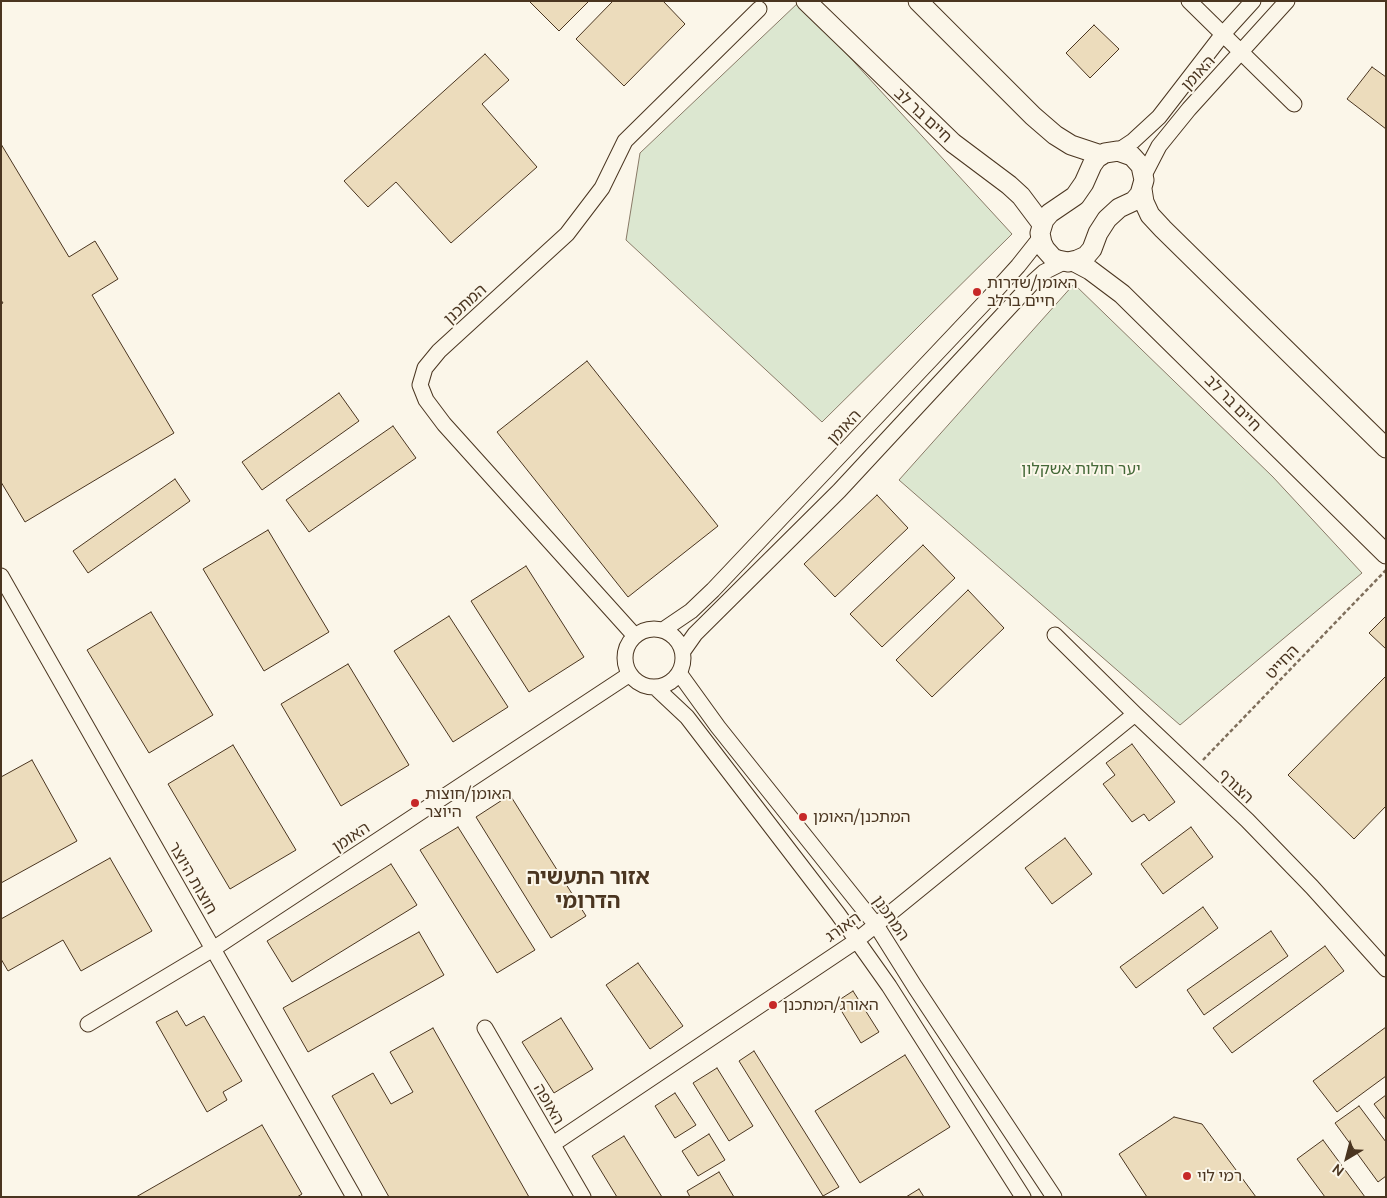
<!DOCTYPE html>
<meta charset="utf-8">
<style>
body{margin:0}
#map{position:relative;width:1387px;height:1198px;overflow:hidden;background:#fbf6e9;font-family:Ubuntu,sans-serif}
canvas{display:block}
.frame{position:absolute;inset:0;border:2px solid #4a3520;pointer-events:none}
.north{position:absolute;left:1322px;top:1133px;width:50px;height:50px;-webkit-text-stroke:4px #fbf6e9;paint-order:stroke;rotate:217deg;font-size:14px;font-weight:700;line-height:20px;text-align:center;color:#4a3520}
.north::after{content:'';display:block;margin:auto;width:18px;height:22px;background:#4a3520;clip-path:polygon(50% 0,100% 100%,50% 72%,0 100%)}
</style>
<div id="map">
<canvas width="1387" height="1198"></canvas>
<div class="frame"></div>
<div class="north">N</div>
</div>
<script>
const ctx = document.querySelector('canvas').getContext('2d');
ctx.lineJoin = 'round';
function paint(path, color) { ctx.fillStyle = color; ctx.fill(path, 'evenodd'); }
const poly = rows => new Path2D(rows.map(r => 'M' + r).join(''));
function trace(path, color, width, dash) { ctx.strokeStyle = color; ctx.lineWidth = width; ctx.lineCap = dash ? 'butt' : 'round'; ctx.setLineDash(dash || []); ctx.stroke(path); }
function label(font, color, halo, rows, align = 'center') {
  ctx.font = font + ' Ubuntu,"Noto Sans Hebrew",sans-serif'; ctx.lineWidth = 4; ctx.setLineDash([]); ctx.textBaseline = 'middle'; ctx.strokeStyle = halo; ctx.fillStyle = color; for (const [text, x, y, turn = 0] of rows) {
    ctx.save(); ctx.translate(x, y); ctx.rotate((+turn || 0) * Math.PI / 180); ctx.textAlign = isNaN(turn) ? turn : align; if (halo) ctx.strokeText(text, 0, 0); ctx.fillText(text, 0, 0); ctx.restore();
  }
}
const green = poly([
 [799,2,1012,234,822,422,626,240,640,153,799,2],
 [1074,284,1273,477,1362,573,1180,725,899,480,1074,284]
]);
paint(green, '#dce7d0');
trace(green, '#887966', 1);
const building = poly([
 [529,1,589,1,559,31,529,1],
 [613,1,663,1,685,24,624,86,576,39,613,1],
 [1094,25,1119,49,1090,78,1066,53,1094,25],
 [485,54,509,80,482,104,537,167,451,243,396,182,368,207,344,181,485,54],
 [1372,67,1386,77,1386,129,1347,99,1372,67],
 [1,144,69,257,95,241,118,279,92,295,174,433,25,522,1,482,1,304,3,303,1,300,1,144],
 [587,361,718,526,628,597,497,432,587,361],
 [339,393,359,421,262,490,242,462,339,393],
 [393,426,416,458,309,532,286,500,393,426],
 [175,479,190,501,88,573,73,551,175,479],
 [877,495,908,528,835,597,804,564,877,495],
 [268,530,329,632,264,671,203,569,268,530],
 [923,545,955,578,882,647,850,614,923,545],
 [526,566,584,657,529,692,471,601,526,566],
 [968,590,1004,628,932,697,896,660,968,590],
 [151,612,213,715,149,753,87,650,151,612],
 [449,616,508,707,453,742,394,651,449,616],
 [1386,616,1386,649,1369,633,1386,616],
 [348,664,409,765,341,806,281,704,348,664],
 [1386,676,1386,806,1354,839,1288,775,1386,676],
 [1132,744,1175,802,1149,821,1144,814,1132,822,1103,784,1115,775,1106,763,1132,744],
 [233,745,296,850,230,889,168,784,233,745],
 [32,760,77,841,1,883,1,777,32,760],
 [510,795,586,916,551,938,476,817,510,795],
 [458,827,535,950,497,973,420,850,458,827],
 [1191,827,1213,857,1163,894,1141,864,1191,827],
 [1065,838,1092,874,1052,904,1025,868,1065,838],
 [110,858,152,931,81,971,63,940,8,971,1,959,1,919,110,858],
 [391,864,417,905,292,982,267,941,391,864],
 [1203,907,1218,928,1136,988,1120,967,1203,907],
 [1271,931,1288,956,1204,1015,1187,990,1271,931],
 [419,932,444,975,308,1052,283,1008,419,932],
 [1325,946,1344,971,1232,1053,1213,1028,1325,946],
 [638,963,683,1026,650,1049,606,985,638,963],
 [853,991,879,1032,861,1043,836,1002,853,991],
 [177,1011,186,1026,204,1016,242,1081,223,1092,227,1100,207,1112,156,1022,177,1011],
 [561,1018,593,1069,554,1093,522,1042,561,1018],
 [1386,1027,1386,1076,1337,1112,1313,1081,1386,1027],
 [433,1028,529,1197,389,1197,332,1096,373,1073,391,1104,413,1092,390,1052,433,1028],
 [754,1051,839,1187,823,1196,739,1061,754,1051],
 [905,1055,950,1127,860,1183,815,1111,905,1055],
 [717,1068,753,1126,729,1141,693,1083,717,1068],
 [675,1093,696,1125,675,1138,655,1106,675,1093],
 [1386,1095,1386,1120,1374,1104,1386,1095],
 [1359,1106,1386,1142,1386,1176,1378,1182,1335,1123,1359,1106],
 [1174,1117,1202,1124,1256,1197,1147,1197,1119,1154,1174,1117],
 [262,1125,302,1194,297,1197,136,1197,262,1125],
 [709,1134,725,1160,698,1176,682,1151,709,1134],
 [624,1136,662,1197,617,1197,592,1156,624,1136],
 [1323,1140,1365,1197,1325,1197,1297,1159,1323,1140],
 [719,1172,734,1197,690,1197,687,1191,719,1172],
 [919,1189,924,1197,906,1197,919,1189]
]);
paint(building, '#ecdcbc');
trace(building, '#4a3520', 1);
const minor = poly([
 [1189,1,1294,104],
 [1118,151,1133,141,1159,117,1223,34,1253,1],
 [1144,175,1159,146,1189,109,1287,1],
 [1,576,354,1197],
 '625 658a29 29 0 1 1 58 0a29 29 0 1 1-58 0Z',
 [663,630,691,611,713,590,989,298,1018,266,1041,237],
 [1055,635,1135,714,1247,820,1312,887,1386,969],
 [635,636,444,424,426,400,420,385,425,368,439,351,567,234,602,188,625,141,759,9],
 [683,651,695,634,839,491,1034,281,1044,272,1064,262],
 [679,673,718,727,876,925,915,987,1054,1197],
 [655,687,687,717,838,914,889,986,1023,1197],
 [88,1024,213,949,630,674],
 [485,1028,583,1197],
 [553,1144,856,941,1135,714]
]);
const major = poly([
 [806,1,953,143,1009,185,1021,196,1042,224],
 [918,1,1033,116,1055,135,1071,145,1101,155],
 [1118,151,1132,156,1141,166,1144,180,1140,194,1134,201,1119,208,1107,219,1098,233,1092,249,1086,256,1077,260,1068,262,1058,260,1053,258,1045,249,1042,243,1040,233,1044,220,1050,213,1075,196,1084,183,1092,165,1097,158,1105,153,1118,151],
 [1142,189,1144,202,1150,215,1163,229,1386,448],
 [1073,261,1090,270,1122,294,1386,554]
]);
trace(minor, '#4a3520', 17);
trace(major, '#4a3520', 21);
trace(poly([
 [1203,760,1386,570]
]), '#7f6f5c', 2.5, [4, 2.5]);
trace(minor, '#fbf6e9', 15);
trace(major, '#fbf6e9', 19);
for (const [x, y, r, color] of [
 [977,292,5,"#c62828"],
 [415,803,5,"#c62828"],
 [803,817,5,"#c62828"],
 [773,1005,5,"#c62828"],
 [1187,1176,5,"#c62828"]
]) { const dot = new Path2D(); dot.arc(x, y, r, 0, 2 * Math.PI); ctx.fillStyle = color; ctx.fill(dot); trace(dot, '#fbf6e9', 2); }
label('16px', '#4a3520', '#fbf6e9', [
 ["האומן",1198,73,-47],
 ["חיים בר לב",923,115,43],
 ["המתכנן",465,304,-42],
 ["חיים בר לב",1233,403,45],
 ["האומן",844,427,-47],
 ["החייט",1282,662,-46],
 ["הצורף",1236,786,44],
 ["האומן",351,837,-33],
 ["חוצות היוצר",193,878,60],
 ["המתכנן",891,918,55],
 ["האורג",843,927,-35],
 ["האופה",549,1104,60]
]);
label('16px', '#4a3520', '#fbf6e9', [
 ["האומן/שדרות",987,283],
 ["חיים ברלב",987,301],
 ["האומן/חוצות",425,794],
 ["היוצר",425,812],
 ["המתכנן/האומן",813,817],
 ["האורג/המתכנן",783,1005],
 ["רמי לוי",1197,1176]
], 'left');
label('16px', '#436837', '#fbf6e9', [
 ["יער חולות אשקלון",1081,469]
]);
label('bold 21px', '#4a3520', '#fbf6e9', [
 ["אזור התעשיה",588,877],
 ["הדרומי",588,901]
]);
</script>
